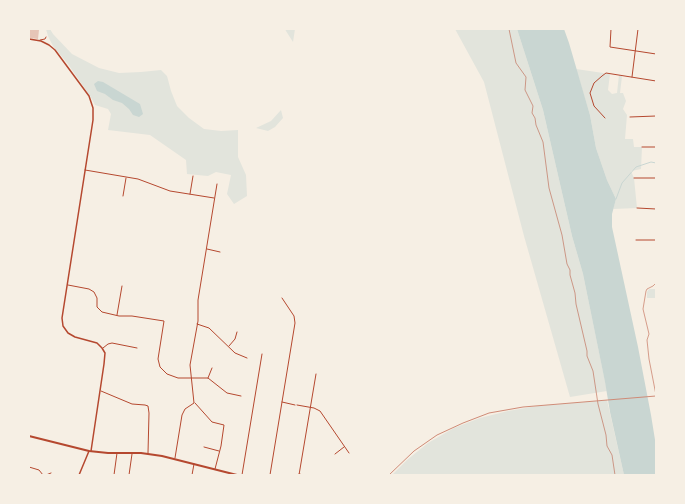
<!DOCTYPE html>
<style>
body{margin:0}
#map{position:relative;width:685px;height:504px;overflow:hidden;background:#f6efe4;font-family:Commissioner,sans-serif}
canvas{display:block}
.frame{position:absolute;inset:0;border:30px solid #f6efe4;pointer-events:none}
</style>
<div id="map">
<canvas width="685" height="504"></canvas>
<div class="frame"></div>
</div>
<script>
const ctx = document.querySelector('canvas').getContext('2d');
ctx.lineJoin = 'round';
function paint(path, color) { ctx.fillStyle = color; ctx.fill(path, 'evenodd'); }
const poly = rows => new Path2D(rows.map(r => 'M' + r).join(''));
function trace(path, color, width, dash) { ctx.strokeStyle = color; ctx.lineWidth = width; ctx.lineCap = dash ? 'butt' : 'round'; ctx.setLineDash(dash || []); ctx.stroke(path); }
paint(poly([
 [46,29,50,29,53,34,72,54,99,68,119,73,141,72,161,70,167,76,171,91,177,106,189,118,204,129,221,131,238,130,238,157,246,175,247,196,234,204,227,194,231,175,216,172,208,176,187,174,186,160,150,135,108,130,111,114,108,109,95,105,92,99,68,64,53,46,48,36],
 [285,29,295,29,293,42,286,31],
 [455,29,517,29,543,110,572,236,583,274,607,391,570,397,524,236,484,82],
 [576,69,610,74,608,90,612,94,617,93,619,75,622,76,620,93,623,93,626,101,623,109,627,115,625,139,633,139,634,147,642,147,641,169,631,171,634,178,637,208,613,209,616,199,607,180,596,148,590,115],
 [281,110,283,118,275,127,268,131,256,128,271,121],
 [649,289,656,289,656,298,647,298,647,292],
 [607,400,624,475,392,475,407,460,428,443,454,428,480,418,508,411,537,406]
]), '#e2e4dc');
paint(poly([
 [517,29,564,29,569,43,590,115,596,148,607,180,616,199,612,214,612,227,638,347,651,415,656,446,656,475,624,475,610,412,605,382,583,274,572,236,543,110],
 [98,81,103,82,140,104,143,114,139,117,133,115,129,109,122,103,113,100,105,94,97,91,94,84]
]), '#c9d6d2');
trace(poly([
 [616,199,622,183,636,167,651,162,656,163]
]), '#c9d6d2', 1);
paint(poly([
 [29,29,39,30,38,39,29,38]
]), '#e6c5b7');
trace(poly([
 [509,29,516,63,526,77,525,90,533,106,532,113,535,118,536,125,543,142,549,188,562,235,567,264,570,270,570,275,575,293,576,304,587,351,587,356,593,371,598,404,606,435,607,446,612,455,615,475],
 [656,283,653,286,647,289,646,291,643,309,649,334,647,340,649,359,656,395]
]), '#b5482f', 0.5);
trace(poly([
 [611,29,610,47,656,54],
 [40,40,45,39,46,37],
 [632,77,638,29],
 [630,117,656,116],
 [605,118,594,106,590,93,594,83,602,76,606,73,656,81],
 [642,147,656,147],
 [85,170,138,179,170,191,214,198],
 [634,178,656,178],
 [190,194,193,176],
 [123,196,126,178],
 [637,208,656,209],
 [636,240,656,240],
 [207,249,220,252],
 [68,285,89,289,94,292,97,298,97,307,102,312,119,316,132,316,164,321,158,359,160,367,167,374,178,378,208,378,227,393,241,396],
 [656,305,656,313],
 [117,315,122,286],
 [197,324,209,328,235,353,247,358],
 [229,346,235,339,237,332],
 [103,348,108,344,112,343,137,348],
 [208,378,212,368],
 [101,391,132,404,145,405,148,406,149,413,148,453],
 [282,402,295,405],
 [195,403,212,422,224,425,221,446,215,469],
 [297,405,314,408,320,411,349,453],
 [204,447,219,451],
 [335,454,344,447],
 [175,458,182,415,185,409,194,403,190,365,198,321,198,300,217,184],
 [29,467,39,470,43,475],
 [299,474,304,475],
 [46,475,51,473],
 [114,475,117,453],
 [129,475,132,454],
 [192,475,194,464],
 [242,475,262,354],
 [270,475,295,323,294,316,282,298],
 [299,475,316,374]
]), '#b5482f', 1);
trace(poly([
 [29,39,41,41,49,45,55,50,89,96,93,108,93,120,62,318,63,326,68,333,75,337,97,343,102,348,105,353,104,364,91,451],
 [79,475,89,451]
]), '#b5482f', 1.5);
trace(poly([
 [29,436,89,451,108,453,141,453,162,456,237,475]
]), '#b5482f', 2);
trace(poly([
 [389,475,414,451,437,435,463,423,489,413,523,407,656,396]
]), '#cf8b77', 1);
</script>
